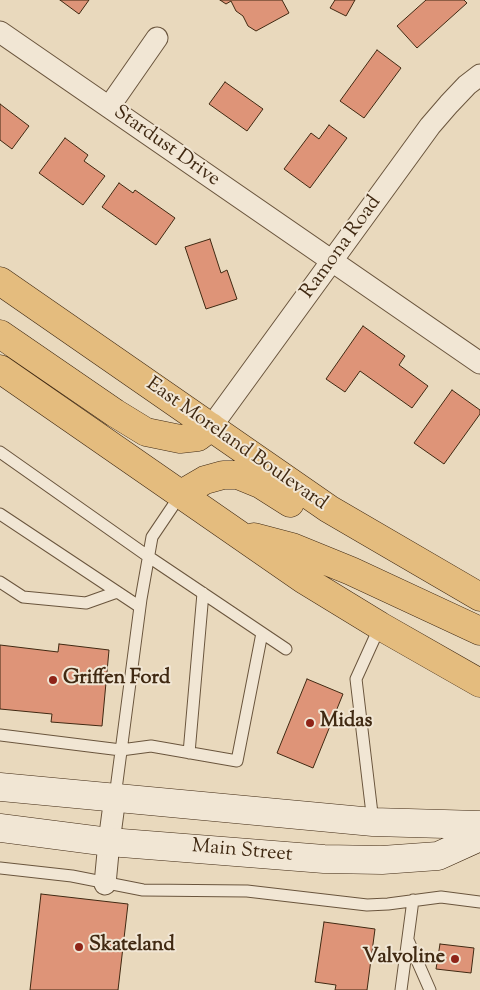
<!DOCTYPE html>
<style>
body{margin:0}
canvas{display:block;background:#e9d9bd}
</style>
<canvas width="480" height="990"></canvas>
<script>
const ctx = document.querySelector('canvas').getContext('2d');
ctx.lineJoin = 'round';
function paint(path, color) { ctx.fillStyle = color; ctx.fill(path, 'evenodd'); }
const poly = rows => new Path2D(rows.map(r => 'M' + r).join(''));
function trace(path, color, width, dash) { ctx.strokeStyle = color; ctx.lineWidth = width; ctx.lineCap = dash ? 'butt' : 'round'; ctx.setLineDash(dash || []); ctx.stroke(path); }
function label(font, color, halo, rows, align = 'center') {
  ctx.font = font + ' "Sorts Mill Goudy",serif'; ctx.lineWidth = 4; ctx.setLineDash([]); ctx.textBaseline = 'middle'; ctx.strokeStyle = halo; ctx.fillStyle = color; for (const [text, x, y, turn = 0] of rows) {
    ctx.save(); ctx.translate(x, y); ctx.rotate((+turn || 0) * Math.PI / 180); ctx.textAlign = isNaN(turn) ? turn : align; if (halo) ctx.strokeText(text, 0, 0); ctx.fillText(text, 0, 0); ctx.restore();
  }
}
const building = poly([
 [60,0,89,0,79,14,60,0],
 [220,0,282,0,289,13,256,31,248,26,243,16,236,11,231,1,226,4,220,0],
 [335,0,355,0,346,16,330,8,335,0],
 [426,0,464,0,467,3,417,48,397,26,426,0],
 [377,50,401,68,364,118,340,101,377,50],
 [225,82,263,109,247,131,209,104,225,82],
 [0,104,29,126,12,149,0,140,0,104],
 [329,125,347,138,310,188,284,169,311,133,319,139,329,125],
 [65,138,88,155,84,161,105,176,83,205,39,173,65,138],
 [119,183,133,193,135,190,175,218,156,245,102,207,119,183],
 [210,239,221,273,227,270,237,299,206,309,185,247,210,239],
 [363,326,405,356,399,365,428,386,412,408,360,371,345,392,326,379,363,326],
 [452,390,480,410,480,414,444,464,414,443,452,390],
 [59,644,109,650,102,726,51,722,52,714,0,709,0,645,58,652,59,644],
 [307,679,343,694,313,768,277,753,307,679],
 [41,894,128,904,118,990,30,990,41,894],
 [324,922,375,929,367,990,335,990,336,985,315,982,324,922],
 [440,944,474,948,471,973,436,969,440,944]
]);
paint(building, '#de9478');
trace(building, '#402912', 1);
const lane = poly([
 [0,452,149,557,286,649],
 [0,514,140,607],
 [0,582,23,597,86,603,117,592],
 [0,735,121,750,151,746,237,761,262,633],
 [189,753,203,593],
 [115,797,141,599,152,537,181,494],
 [373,822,356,679,380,626],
 [0,868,72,876,143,890,247,891,367,905,388,904,441,897,480,902],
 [408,940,430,990],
 [401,990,413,900]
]);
const street = poly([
 [0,32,480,363],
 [109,107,157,38],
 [211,427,430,126,449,104,467,85,480,75],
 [105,884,109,842,115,797]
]);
const secondary = poly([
 [0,787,373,822,480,825],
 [0,828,109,842,324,859,382,860,438,856,480,837]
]);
const primary = poly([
 [0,281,329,509,480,597],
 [0,334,115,413,146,432,180,439,198,437,211,427],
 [0,369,303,579,380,626,480,683],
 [181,494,205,480,223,475,238,475,260,484,290,503],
 [254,537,292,547,351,571,480,631]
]);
trace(lane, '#6a553d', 13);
trace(street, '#6a553d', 23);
trace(secondary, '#402912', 29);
trace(primary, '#402912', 29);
trace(lane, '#f1e6d4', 11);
trace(street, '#f1e6d4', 21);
trace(secondary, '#f1e6d4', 28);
trace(primary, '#e4bc7e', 28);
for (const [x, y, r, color] of [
 [53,680,5,"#8f2418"],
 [310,723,5,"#8f2418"],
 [79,947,5,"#8f2418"],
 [455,959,5,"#8f2418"]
]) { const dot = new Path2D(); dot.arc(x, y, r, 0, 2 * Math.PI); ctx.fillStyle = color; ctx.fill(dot); trace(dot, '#f1e6d4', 2); }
label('20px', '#402912', '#f1e6d4', [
 ["Stardust Drive",166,147,35],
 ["Ramona Road",342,248,-54],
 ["East Moreland Boulevard",236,445,35],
 ["Main Street",242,852,5]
]);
label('bold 20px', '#402912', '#f1e6d4', [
 ["Griffen Ford",63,680],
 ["Midas",320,723],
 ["Skateland",89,947],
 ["Valvoline",445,959,"right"]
], 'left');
</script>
